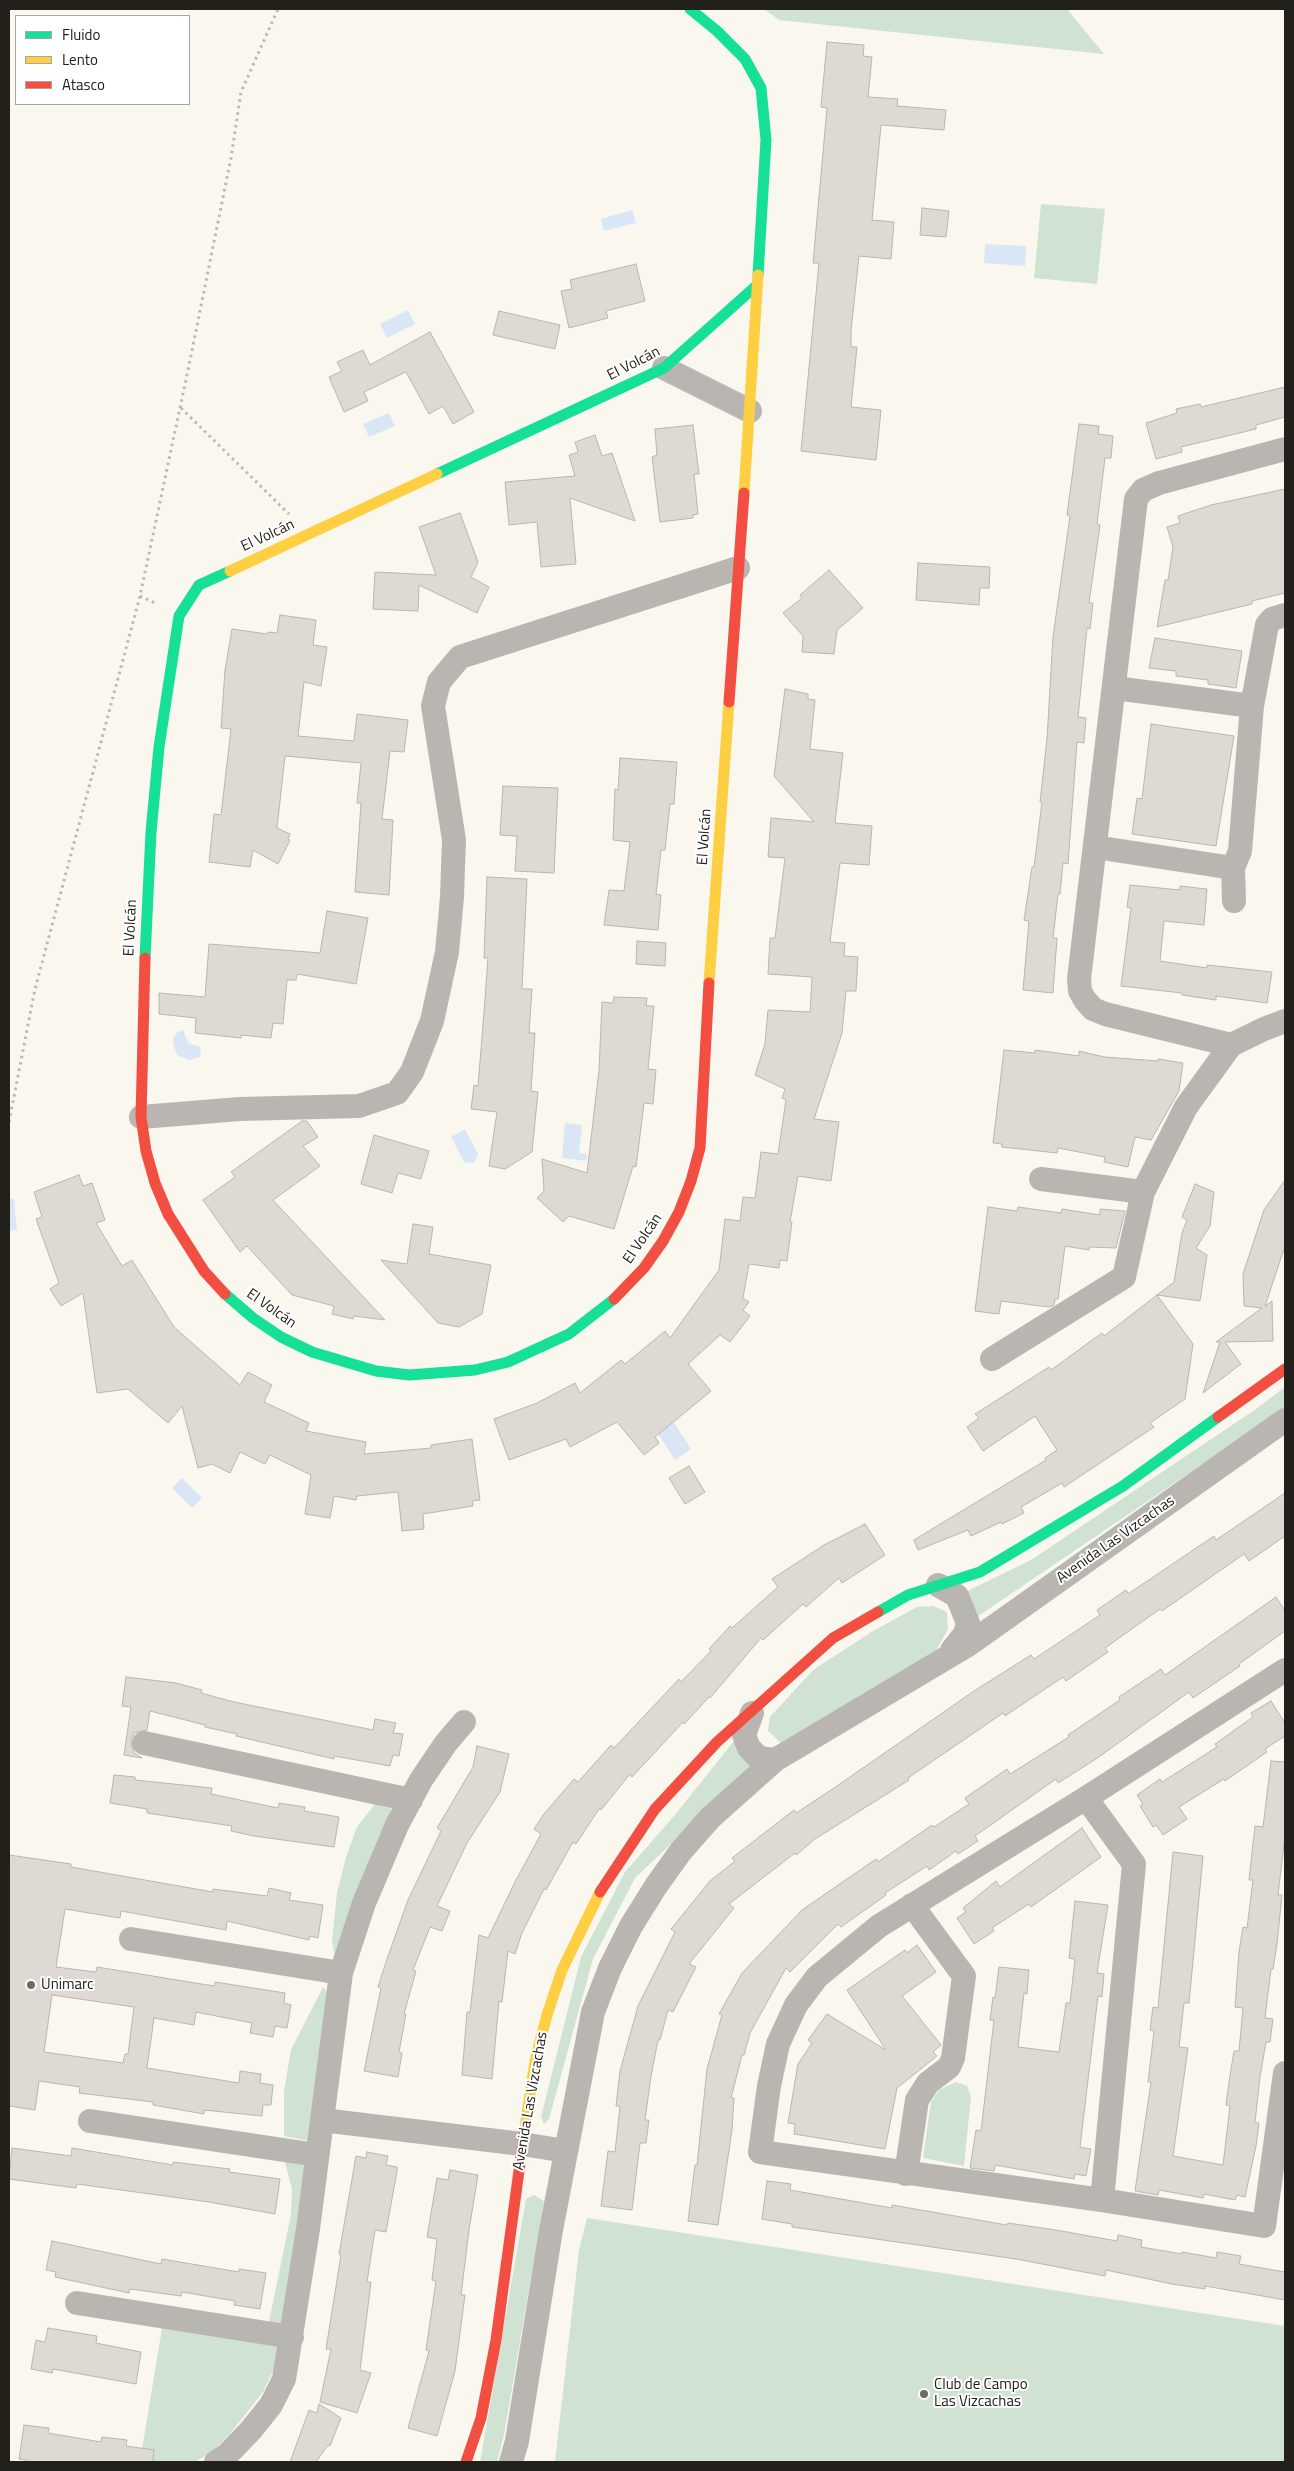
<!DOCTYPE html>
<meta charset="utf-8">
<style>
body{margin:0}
#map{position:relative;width:1294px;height:2471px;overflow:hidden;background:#faf7ee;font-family:"Titillium Web",sans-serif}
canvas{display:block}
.frame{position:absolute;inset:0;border:10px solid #22201b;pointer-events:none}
.legend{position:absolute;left:15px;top:15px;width:175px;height:90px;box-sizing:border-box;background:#fff;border:1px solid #a7a6a4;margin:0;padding:6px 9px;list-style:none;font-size:15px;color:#22201b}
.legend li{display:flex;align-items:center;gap:10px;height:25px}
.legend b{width:25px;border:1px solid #a7a6a4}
</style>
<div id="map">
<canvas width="1294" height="2471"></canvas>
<div class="frame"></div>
<ul class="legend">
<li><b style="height:6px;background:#16e098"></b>Fluido</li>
<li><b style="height:6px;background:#ffcf43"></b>Lento</li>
<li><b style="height:6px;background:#f24e42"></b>Atasco</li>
</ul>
</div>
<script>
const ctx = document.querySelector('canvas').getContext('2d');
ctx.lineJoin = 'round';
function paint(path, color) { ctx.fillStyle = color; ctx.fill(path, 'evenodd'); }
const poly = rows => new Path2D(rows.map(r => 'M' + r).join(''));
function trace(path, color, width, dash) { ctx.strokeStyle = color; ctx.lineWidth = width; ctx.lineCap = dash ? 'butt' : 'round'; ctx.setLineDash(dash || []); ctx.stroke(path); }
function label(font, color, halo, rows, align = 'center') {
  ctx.font = font + ' "Titillium Web",sans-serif'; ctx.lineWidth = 4; ctx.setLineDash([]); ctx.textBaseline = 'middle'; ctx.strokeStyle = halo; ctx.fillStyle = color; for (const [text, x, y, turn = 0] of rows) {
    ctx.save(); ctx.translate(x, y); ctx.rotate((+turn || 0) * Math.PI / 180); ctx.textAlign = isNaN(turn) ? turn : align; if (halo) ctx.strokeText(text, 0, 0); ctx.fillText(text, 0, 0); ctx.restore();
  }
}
paint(poly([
 [764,9,1067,9,1104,54,779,20],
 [1041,204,1105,209,1097,284,1034,278],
 [1285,1387,1285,1408,968,1623,957,1596,1031,1560,1256,1409],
 [933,1606,947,1612,948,1629,936,1651,781,1743,768,1731,770,1717,813,1670,873,1631,917,1607],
 [742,1731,765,1755,635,1878,593,1959,549,2119,544,2124,541,2117,581,1957,625,1872,674,1816],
 [375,1804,392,1809,375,1847,335,1957,332,1941,337,1893,346,1857,357,1827],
 [323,1987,327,1992,309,2141,284,2136,284,2091,291,2050],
 [956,2082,967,2086,971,2096,964,2166,923,2158,931,2102,939,2090],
 [285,2162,305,2165,297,2237,282,2326,269,2322,291,2214,292,2189],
 [534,2195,544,2201,504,2435,497,2462,480,2462,526,2199],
 [587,2218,1285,2326,1285,2462,555,2462,579,2250],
 [162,2328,279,2345,275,2367,263,2392,229,2435,211,2453,194,2462,140,2462]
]), '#d0e2d1');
paint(poly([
 [632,210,636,223,604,231,601,219],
 [985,244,1026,246,1025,266,984,263],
 [408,310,415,324,387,338,380,324],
 [389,413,395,426,369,437,363,424],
 [183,1030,189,1044,199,1046,201,1051,200,1057,189,1060,177,1055,173,1043,174,1036,179,1031],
 [565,1123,582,1125,579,1153,587,1154,586,1161,562,1158],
 [465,1129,478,1154,474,1163,464,1162,451,1137],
 [9,1197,14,1200,17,1230,9,1231],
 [673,1421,691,1449,675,1460,657,1432],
 [182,1478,202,1498,192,1508,172,1488]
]), '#d8e6f6');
const building = poly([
 [827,42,864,45,863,56,872,57,868,97,898,99,897,106,946,110,944,130,881,125,872,220,894,222,891,259,859,256,851,331,851,347,857,347,851,407,881,410,876,460,801,451,819,263,813,263,827,108,821,107,827,42],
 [922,208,949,211,946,237,920,235,922,208],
 [636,264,645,301,606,311,608,318,569,328,561,291,572,289,570,280,636,264],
 [499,311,560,325,555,349,493,335,499,311],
 [430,332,474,412,453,424,443,406,429,414,406,372,364,392,368,401,344,412,329,377,342,371,337,362,363,350,370,365,430,332],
 [1285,387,1285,417,1256,425,1256,429,1181,447,1182,452,1156,459,1146,423,1177,413,1176,409,1200,404,1201,407,1285,387],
 [1079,424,1099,426,1098,434,1113,436,1111,458,1105,458,1097,524,1100,525,1089,603,1093,603,1090,629,1087,628,1078,717,1086,718,1084,743,1077,742,1068,864,1063,863,1060,894,1058,894,1053,938,1057,938,1053,993,1023,990,1029,921,1024,920,1032,867,1034,867,1042,802,1040,802,1047,739,1053,637,1070,516,1067,515,1079,424],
 [693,425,699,474,694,474,698,514,693,515,693,518,660,522,652,457,657,455,655,429,693,425],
 [595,435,602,456,612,453,635,521,570,498,576,564,541,567,537,522,509,525,505,482,575,476,569,455,578,452,575,442,595,435],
 [1285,489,1285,593,1252,601,1252,604,1157,627,1165,580,1168,580,1173,547,1167,527,1180,523,1178,516,1211,505,1285,489],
 [460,513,478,562,471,577,489,587,477,613,419,585,418,611,373,609,375,572,436,575,419,527,460,513],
 [918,563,990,567,989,588,980,588,979,605,916,600,918,563],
 [829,570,863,608,837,630,834,654,802,652,803,636,783,613,802,598,800,595,829,570],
 [280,615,316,620,313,645,327,647,321,686,304,682,298,736,354,741,357,714,408,720,404,752,390,751,382,819,393,820,389,895,355,892,361,803,357,803,361,763,285,756,277,828,290,834,288,839,290,840,278,864,253,850,250,867,209,862,214,814,221,815,231,729,221,728,225,670,232,629,267,634,268,632,277,633,280,615],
 [1155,638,1242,651,1236,688,1208,684,1208,680,1176,676,1176,671,1149,668,1155,638],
 [785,689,808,694,808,699,815,700,810,749,843,753,835,823,872,826,869,865,840,863,830,942,845,943,844,956,858,957,856,991,846,991,842,1033,814,1119,839,1122,831,1181,798,1176,790,1222,792,1222,787,1261,780,1260,779,1268,749,1264,743,1298,749,1302,743,1310,750,1316,730,1342,720,1335,688,1364,711,1391,655,1437,659,1443,644,1455,617,1422,570,1447,566,1439,509,1460,494,1419,537,1403,575,1383,580,1393,621,1360,625,1364,665,1331,670,1338,719,1270,725,1219,740,1221,743,1197,755,1198,761,1152,778,1154,786,1100,782,1098,785,1089,755,1075,765,1044,768,1010,810,1012,812,977,768,974,770,938,775,938,785,858,768,857,771,818,814,822,774,776,785,689],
 [1151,724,1234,736,1216,846,1132,834,1137,798,1142,799,1151,724],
 [620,758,677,762,674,804,670,804,665,850,661,850,656,894,661,895,658,930,604,925,609,890,624,891,630,842,613,840,615,789,618,790,620,758],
 [503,786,558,788,554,873,515,871,517,836,500,835,503,786],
 [487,877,527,879,522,989,532,989,529,1033,535,1033,531,1091,538,1092,532,1152,505,1169,489,1166,497,1112,471,1109,474,1085,478,1086,484,1012,488,958,484,958,487,877],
 [1130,885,1180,890,1180,886,1207,889,1204,925,1164,921,1160,961,1207,968,1207,965,1272,972,1267,1003,1216,996,1216,1000,1182,995,1182,993,1121,986,1131,908,1127,907,1130,885],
 [327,911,368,918,356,984,297,974,296,980,287,980,283,1024,273,1023,271,1038,241,1035,241,1038,195,1033,196,1018,159,1014,159,993,205,997,209,944,320,953,327,911],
 [637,941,666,943,665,966,636,964,637,941],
 [614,997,647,998,646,1006,654,1006,648,1069,656,1070,653,1104,644,1103,636,1167,633,1166,614,1229,569,1216,563,1222,537,1198,544,1191,542,1159,587,1173,599,1070,602,1002,613,1003,614,997],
 [1004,1050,1035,1053,1035,1050,1079,1056,1079,1051,1104,1057,1158,1061,1158,1059,1183,1063,1179,1091,1151,1140,1135,1137,1128,1167,1104,1162,1105,1157,1058,1148,1057,1153,1002,1147,1002,1144,993,1143,1004,1050],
 [302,1121,307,1121,318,1137,303,1146,320,1166,273,1200,385,1320,354,1316,353,1319,332,1314,334,1306,292,1295,247,1246,240,1252,203,1200,235,1177,231,1172,302,1121],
 [374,1135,429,1151,421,1179,398,1173,392,1193,361,1184,374,1135],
 [79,1175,83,1186,92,1183,105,1220,96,1223,122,1266,132,1260,174,1327,240,1385,248,1372,272,1385,264,1402,309,1423,306,1431,366,1442,364,1454,431,1448,431,1445,472,1439,480,1500,472,1501,473,1506,423,1514,424,1529,402,1531,398,1492,357,1496,356,1500,334,1496,330,1518,305,1514,311,1475,270,1455,265,1464,240,1452,230,1473,212,1464,198,1468,182,1406,168,1423,128,1389,97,1393,83,1293,61,1306,50,1289,59,1283,36,1219,42,1217,34,1192,79,1175],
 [1285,1180,1285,1246,1265,1306,1272,1301,1273,1341,1225,1342,1241,1364,1203,1393,1220,1342,1216,1342,1262,1308,1244,1306,1243,1274,1264,1210,1285,1180],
 [1195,1184,1214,1192,1210,1226,1196,1248,1207,1255,1200,1301,1157,1295,1174,1282,1182,1233,1187,1220,1182,1217,1195,1184],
 [988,1207,1017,1211,1018,1207,1061,1213,1062,1209,1100,1215,1100,1209,1125,1211,1116,1248,1090,1247,1089,1250,1065,1246,1058,1299,1055,1299,1054,1305,1049,1307,1001,1301,999,1314,975,1311,988,1207],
 [413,1224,433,1227,429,1254,491,1265,482,1314,459,1327,438,1323,381,1260,407,1264,413,1224],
 [1157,1295,1193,1344,1185,1399,1150,1423,1154,1427,1064,1487,1062,1483,1021,1507,1024,1513,1002,1524,1001,1522,971,1536,968,1530,918,1550,914,1540,1046,1460,1045,1458,1057,1450,1035,1416,983,1451,967,1427,979,1418,975,1414,1049,1367,1051,1370,1102,1333,1104,1336,1157,1295],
 [689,1466,705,1492,685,1504,669,1478,689,1466],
 [1285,1493,1285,1536,1249,1561,1244,1554,1162,1611,1160,1609,1105,1648,1108,1652,1066,1681,1063,1677,1005,1716,1003,1713,908,1778,909,1780,815,1839,796,1855,795,1853,729,1904,734,1908,689,1964,696,1967,673,2012,668,2010,660,2040,658,2040,651,2076,645,2120,649,2120,646,2143,640,2143,632,2210,601,2206,608,2151,615,2152,620,2106,616,2106,620,2071,638,2006,675,1932,671,1929,710,1881,735,1861,732,1858,794,1810,796,1813,834,1788,974,1691,1031,1655,1034,1659,1100,1615,1097,1610,1126,1590,1128,1594,1214,1536,1216,1540,1285,1493],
 [865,1524,885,1555,842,1583,839,1578,806,1607,803,1604,763,1640,761,1638,710,1698,709,1697,684,1724,683,1722,632,1777,630,1774,601,1810,599,1809,576,1844,573,1842,546,1890,544,1889,522,1933,515,1954,508,1951,502,2002,499,2001,492,2079,462,2075,467,2012,470,2012,479,1935,488,1938,515,1882,541,1834,534,1829,544,1814,574,1779,578,1782,611,1745,614,1748,679,1679,681,1682,711,1651,709,1649,730,1626,732,1628,778,1587,772,1579,824,1545,865,1524],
 [1276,1597,1285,1611,1285,1631,1239,1664,1240,1666,1193,1698,1189,1692,1096,1759,1058,1783,1056,1779,975,1836,978,1841,958,1854,956,1851,929,1870,927,1866,885,1893,886,1895,841,1927,838,1924,790,1972,786,1968,750,2033,744,2055,742,2055,731,2098,734,2098,732,2130,718,2225,688,2221,695,2165,697,2165,707,2069,722,2015,719,2014,742,1973,802,1910,876,1859,878,1862,932,1825,934,1827,969,1804,965,1798,1007,1769,1010,1774,1069,1737,1068,1735,1120,1700,1119,1697,1161,1669,1165,1675,1276,1597],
 [126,1677,176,1683,202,1690,201,1693,234,1702,373,1730,375,1719,396,1723,393,1733,403,1734,399,1756,393,1755,390,1766,334,1756,334,1759,236,1736,237,1734,205,1727,205,1725,150,1711,147,1730,134,1733,131,1741,134,1753,142,1758,124,1755,131,1707,122,1706,126,1677],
 [1271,1701,1285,1723,1285,1736,1265,1749,1267,1752,1225,1781,1224,1779,1179,1807,1187,1819,1163,1835,1156,1825,1153,1827,1140,1806,1143,1804,1137,1795,1160,1779,1162,1782,1217,1747,1215,1744,1253,1717,1251,1713,1271,1701],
 [477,1746,509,1754,500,1792,467,1843,437,1906,450,1911,442,1931,430,1927,413,1970,416,1971,404,2014,406,2014,399,2052,402,2053,398,2077,364,2071,381,1988,378,1987,387,1959,408,1900,441,1831,437,1828,473,1767,477,1746],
 [1271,1761,1285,1762,1285,1836,1278,1895,1282,1895,1277,1944,1273,1969,1271,1969,1265,2018,1273,2019,1270,2042,1266,2042,1260,2077,1255,2122,1259,2123,1256,2146,1245,2197,1237,2195,1235,2200,1204,2194,1203,2198,1159,2190,1158,2195,1135,2191,1151,2082,1148,2082,1154,2031,1150,2030,1153,2007,1158,2008,1173,1852,1203,1856,1189,2003,1184,2003,1179,2047,1188,2048,1173,2156,1223,2165,1230,2106,1226,2105,1229,2082,1234,2051,1239,2051,1243,2008,1235,2007,1239,1952,1243,1927,1247,1928,1253,1880,1249,1880,1255,1826,1263,1827,1271,1761],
 [114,1775,135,1777,135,1780,212,1788,211,1794,278,1808,279,1803,305,1807,304,1811,339,1817,334,1847,254,1836,231,1831,232,1826,147,1813,147,1809,110,1803,114,1775],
 [1082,1828,1101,1857,1031,1907,1029,1904,992,1928,994,1931,974,1944,957,1918,966,1912,963,1908,996,1881,1000,1887,1082,1828],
 [9,1855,71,1864,71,1867,213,1892,213,1889,267,1896,269,1888,291,1893,289,1900,323,1905,318,1938,310,1936,309,1940,227,1921,226,1930,121,1911,120,1918,65,1909,56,1967,96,1972,97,1967,214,1986,215,1982,285,1993,284,2003,291,2005,287,2028,275,2026,273,2037,250,2033,252,2023,196,2012,194,2025,154,2018,147,2068,239,2083,240,2071,261,2074,260,2083,273,2085,271,2105,263,2105,262,2116,204,2110,204,2114,153,2105,153,2102,79,2093,80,2087,39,2081,35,2110,9,2106,9,1855],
 [52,1995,134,2007,128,2054,125,2054,123,2063,44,2052,52,1995],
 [1075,1901,1108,1905,1097,1973,1104,1974,1102,1997,1098,1996,1080,2147,1091,2149,1086,2176,1075,2174,1074,2179,995,2165,994,2171,970,2168,976,2130,981,2131,994,2020,990,2020,993,1997,995,1998,999,1967,1029,1970,1027,1994,1024,1993,1018,2047,1059,2052,1066,2003,1070,2003,1075,1959,1069,1958,1075,1901],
 [917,1945,936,1972,902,1996,941,2045,933,2052,937,2056,897,2088,885,2149,794,2134,795,2124,788,2123,798,2064,812,2043,808,2040,827,2014,886,2050,847,1990,905,1950,907,1953,917,1945],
 [12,2148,71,2156,72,2148,173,2165,173,2162,230,2169,229,2172,280,2179,275,2214,209,2202,77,2184,76,2188,9,2179,12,2148],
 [367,2152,388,2156,386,2165,397,2167,397,2171,386,2232,375,2230,367,2282,371,2282,360,2370,371,2373,357,2413,320,2402,331,2349,326,2349,341,2255,339,2254,356,2156,366,2158,367,2152],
 [450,2170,478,2175,469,2230,461,2295,465,2295,455,2371,437,2436,408,2428,429,2351,426,2350,436,2281,432,2280,437,2239,427,2237,437,2178,448,2180,450,2170],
 [767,2181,791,2184,790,2190,892,2208,892,2205,1007,2225,1008,2223,1056,2230,1117,2241,1118,2235,1142,2240,1141,2247,1182,2254,1182,2252,1216,2258,1217,2252,1241,2256,1239,2264,1285,2272,1285,2300,1205,2286,1205,2289,1172,2284,1106,2270,1105,2276,1016,2259,792,2227,792,2224,762,2219,767,2181],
 [52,2241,161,2264,162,2259,239,2272,239,2269,266,2273,260,2309,234,2305,235,2301,182,2292,181,2296,130,2289,129,2293,55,2277,56,2272,46,2270,52,2241],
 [48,2328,97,2336,96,2343,141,2352,136,2384,53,2369,52,2373,31,2369,36,2340,45,2342,48,2328],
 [319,2404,341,2418,330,2446,328,2445,316,2462,290,2462,309,2410,317,2413,319,2404],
 [24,2425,49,2428,48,2433,101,2442,102,2437,127,2440,126,2446,154,2450,153,2462,26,2462,27,2460,19,2459,24,2425]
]);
paint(building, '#dcdad3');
trace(building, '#b9b6af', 1);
trace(poly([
 [181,408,289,514],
 [140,596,155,603],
 [9,1122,35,989,140,596,187,375,231,158,241,92,278,9]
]), '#bbb9b5', 3, [2.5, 4]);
trace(poly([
 [664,368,750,411],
 [1115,688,1252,706],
 [1095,847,1233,868],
 [1234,901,1233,868,1240,851,1252,706,1267,625,1272,619,1285,615],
 [1231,1045,1105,1014,1093,1009,1085,1000,1080,991,1079,979,1136,499,1143,490,1159,483,1285,449],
 [141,1117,240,1109,359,1106,397,1093,412,1072,432,1021,447,952,452,897,454,840,433,706,439,682,460,657,738,568],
 [1041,1179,1143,1192],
 [992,1359,1124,1277,1143,1192,1186,1107,1231,1045,1264,1029,1285,1021],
 [938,1585,957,1596,968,1623,965,1634,952,1650],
 [1285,1670,1086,1798,879,1926,817,1977,796,2005,778,2044,769,2086,760,2152,1102,2200,1264,2226,1285,2073],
 [752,1713,744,1735,749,1748,759,1758,775,1760],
 [144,1743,411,1800],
 [1086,1798,1134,1864,1102,2200],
 [131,1939,341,1973],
 [322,2120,522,2144,566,2151],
 [90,2121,317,2155],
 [906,2174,917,2100,928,2083,949,2067,953,2058,964,1976,912,1905],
 [77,2303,292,2337],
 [216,2462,227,2455,251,2430,271,2405,284,2379,308,2229,341,1973,364,1903,397,1825,421,1780,446,1743,464,1722],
 [511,2462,517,2441,551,2230,593,2012,610,1968,631,1926,656,1886,681,1851,710,1818,775,1760,968,1645,1285,1420]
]), '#b9b6b2', 24);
trace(poly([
 [690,9,717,31,745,59,761,88,766,140,758,275],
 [437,474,664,368,756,286],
 [145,958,151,832,159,747,179,616,199,585,230,571],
 [225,1294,253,1318,281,1337,312,1352,376,1371,409,1375,475,1370,508,1362,569,1334,614,1299],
 [878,1612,908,1595,980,1572,1123,1486,1218,1417]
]), '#16e098', 11);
trace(poly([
 [744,493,758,275],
 [230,571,437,474],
 [709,983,729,702],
 [524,2134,535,2061,547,2015,562,1970,600,1892]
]), '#ffcf43', 11);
trace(poly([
 [729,702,744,493],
 [145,958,141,1117,146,1151,155,1183,168,1214,204,1271,225,1294],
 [614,1299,644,1268,663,1241,679,1212,691,1181,700,1148,709,983],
 [1218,1417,1285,1369],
 [600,1892,655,1809,717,1742,833,1638,878,1612],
 [466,2462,481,2418,496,2340,524,2134]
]), '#f24e42', 11);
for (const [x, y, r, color] of [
 [31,1985,5,"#6e6b65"],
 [924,2394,5,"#6e6b65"]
]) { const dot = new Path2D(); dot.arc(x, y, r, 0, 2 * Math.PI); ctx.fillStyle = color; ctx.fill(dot); trace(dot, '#fff', 2); }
label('15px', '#22201b', '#fff', [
 ["El Volcán",634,364,-27],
 ["El Volcán",268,536,-25],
 ["El Volcán",705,837,-86],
 ["El Volcán",131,928,-87],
 ["El Volcán",643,1239,-56],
 ["El Volcán",271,1309,35],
 ["Avenida Las Vizcachas",1116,1540,-35],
 ["Avenida Las Vizcachas",531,2101,-80]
]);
label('15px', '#22201b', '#fff', [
 ["Unimarc",41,1985],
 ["Club de Campo",934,2385],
 ["Las Vizcachas",934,2402]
], 'left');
</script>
